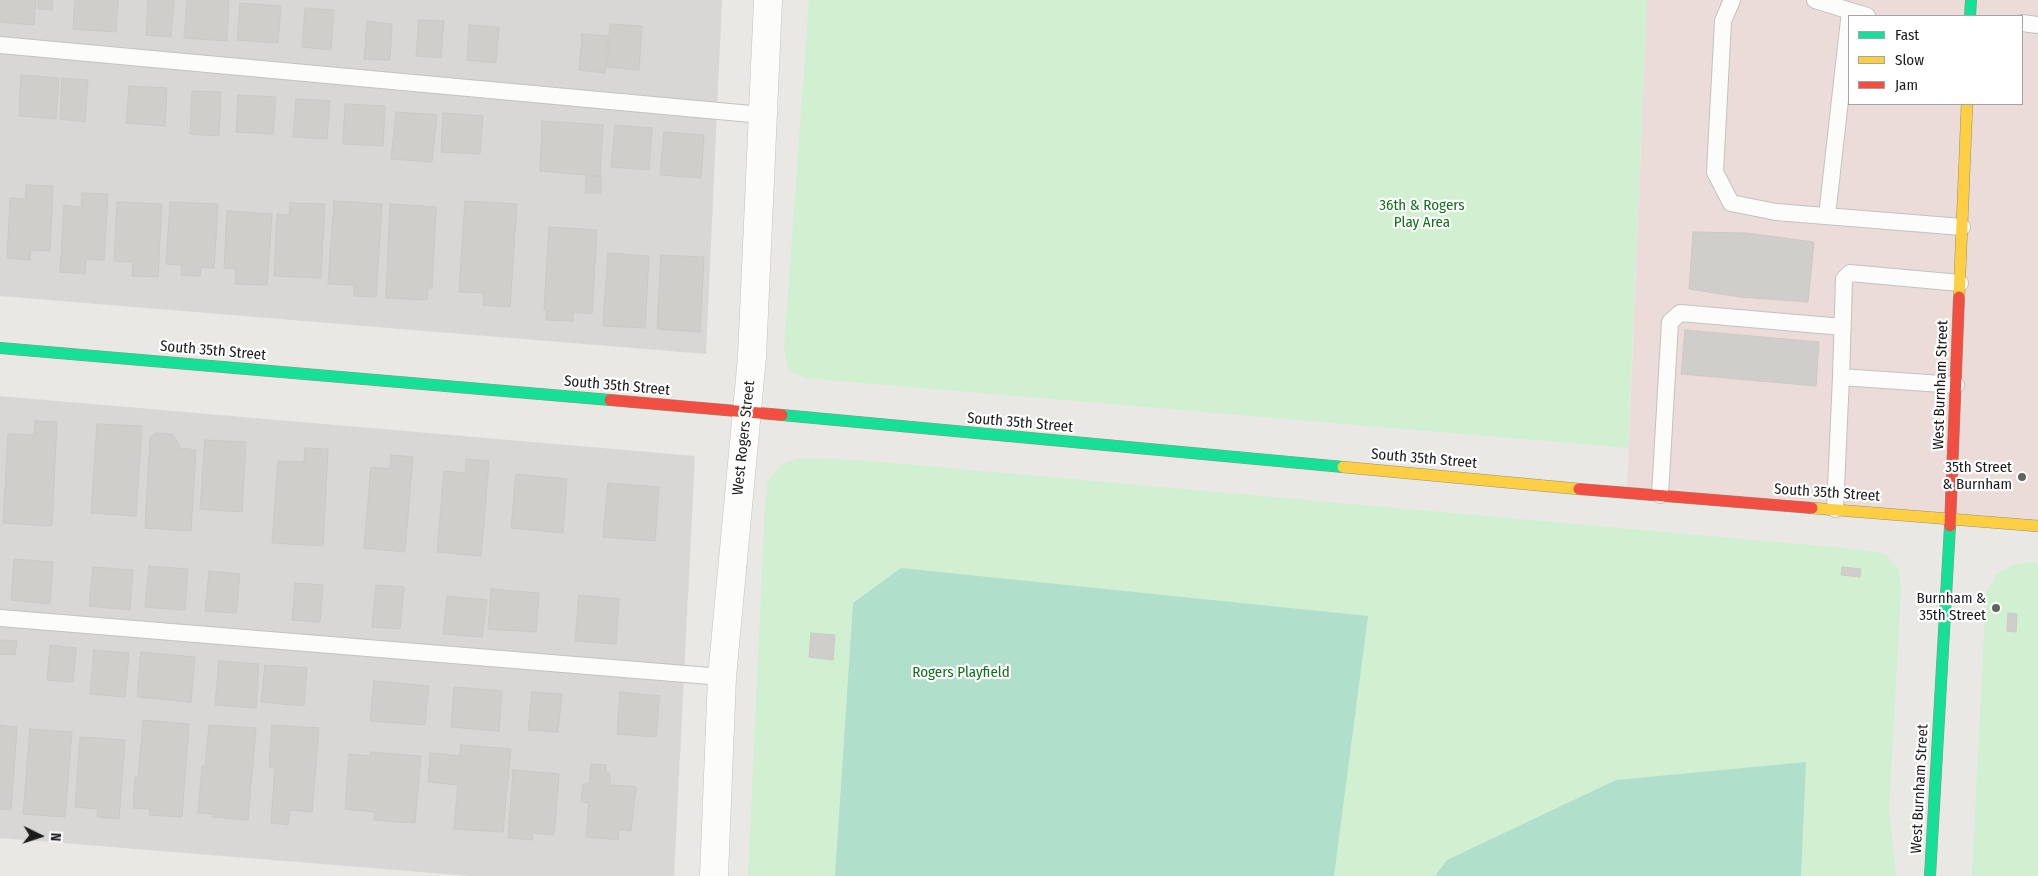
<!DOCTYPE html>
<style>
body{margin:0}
#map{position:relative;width:2038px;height:876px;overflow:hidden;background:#e9e8e4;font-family:"Fira Sans Condensed",sans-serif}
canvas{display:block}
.legend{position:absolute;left:1848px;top:15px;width:175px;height:90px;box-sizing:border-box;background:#fff;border:1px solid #a4a4a4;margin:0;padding:6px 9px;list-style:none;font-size:15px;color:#1b1b1b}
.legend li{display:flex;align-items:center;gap:10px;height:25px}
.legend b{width:25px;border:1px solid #a4a4a4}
.north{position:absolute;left:15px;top:811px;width:50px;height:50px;-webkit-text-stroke:4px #fff;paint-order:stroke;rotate:94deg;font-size:14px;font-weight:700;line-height:20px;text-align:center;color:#1b1b1b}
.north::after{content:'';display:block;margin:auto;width:18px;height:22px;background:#1b1b1b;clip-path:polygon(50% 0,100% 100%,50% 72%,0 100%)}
</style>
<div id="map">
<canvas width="2038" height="876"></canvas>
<ul class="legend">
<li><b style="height:6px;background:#16e098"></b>Fast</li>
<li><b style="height:6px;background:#ffcf43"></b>Slow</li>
<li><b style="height:6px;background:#f24e42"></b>Jam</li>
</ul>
<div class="north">N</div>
</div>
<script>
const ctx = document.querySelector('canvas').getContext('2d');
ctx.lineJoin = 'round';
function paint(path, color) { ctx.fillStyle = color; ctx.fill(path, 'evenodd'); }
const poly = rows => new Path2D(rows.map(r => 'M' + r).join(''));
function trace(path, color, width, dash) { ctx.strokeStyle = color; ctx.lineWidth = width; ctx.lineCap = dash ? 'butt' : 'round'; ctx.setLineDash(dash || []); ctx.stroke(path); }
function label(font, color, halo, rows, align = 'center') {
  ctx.font = font + ' "Fira Sans Condensed",sans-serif'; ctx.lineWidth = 4.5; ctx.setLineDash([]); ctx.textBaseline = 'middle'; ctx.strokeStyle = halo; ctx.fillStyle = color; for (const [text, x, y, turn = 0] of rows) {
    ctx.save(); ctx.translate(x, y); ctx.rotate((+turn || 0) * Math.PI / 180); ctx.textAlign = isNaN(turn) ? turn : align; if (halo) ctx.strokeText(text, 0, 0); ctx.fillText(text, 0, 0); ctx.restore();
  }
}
paint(poly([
 [0,0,722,0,706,354,0,296],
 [0,396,695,456,674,876,470,876,0,838]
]), '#d8d7d5');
paint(poly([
 [1647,0,2038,0,2038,526,1627,493],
 [1849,16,2022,16,2022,104,1849,104]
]), '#ebdcd9');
paint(poly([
 [809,0,1647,0,1628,448,804,378,788,369,784,349],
 [798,458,860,460,1866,550,1885,554,1899,569,1901,593,1889,810,1896,876,748,876,765,504,768,480,781,465],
 [2038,562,2038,876,1972,876,1986,593,1996,575,2015,564]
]), '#d1f0d2');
paint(poly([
 [901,568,1368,616,1334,876,835,876,853,603],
 [1806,762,1801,876,1435,876,1447,860,1616,780]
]), '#b0dfcc');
const building = poly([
 [0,0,36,0,34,25,0,22,0,0],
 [38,0,53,0,52,10,38,9,38,0],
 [75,0,118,0,116,32,73,29,75,0],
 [148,0,174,0,171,37,146,35,148,0],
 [187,0,229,0,227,41,184,38,187,0],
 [240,3,281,6,278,43,237,40,240,3],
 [305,8,334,10,331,50,302,47,305,8],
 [419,20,444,21,441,58,416,56,419,20],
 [367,21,392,24,390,60,364,59,367,21],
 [610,24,642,26,639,70,607,67,610,24],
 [469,25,499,27,496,63,467,60,469,25],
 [582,34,608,36,605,73,579,70,582,34],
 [21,75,59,78,56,119,19,116,21,75],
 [62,78,88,80,85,122,60,119,62,78],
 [129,86,167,88,165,126,126,123,129,86],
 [192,91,221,92,219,136,190,134,192,91],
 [238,95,276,97,273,134,236,132,238,95],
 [296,99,330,101,327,139,293,137,296,99],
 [345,104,385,106,383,146,343,144,345,104],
 [396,112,437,115,432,162,391,159,396,112],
 [443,113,483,116,480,154,441,152,443,113],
 [542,121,603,125,600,176,540,171,542,121],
 [615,125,652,128,649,170,611,167,615,125],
 [664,132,704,135,701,178,660,175,664,132],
 [586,176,601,177,601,193,585,193,586,176],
 [26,185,53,186,50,251,31,250,30,260,7,258,10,198,25,199,26,185],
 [82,193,108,194,104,260,86,259,85,274,60,272,64,205,81,207,82,193],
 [334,201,382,204,376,297,354,296,354,285,328,284,334,201],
 [465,201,517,204,510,307,483,305,484,293,459,292,465,201],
 [117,202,162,204,158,277,132,276,133,262,114,261,117,202],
 [170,202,218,204,214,268,201,267,200,276,181,275,182,265,166,264,170,202],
 [290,203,325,204,321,278,274,276,277,214,289,215,290,203],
 [390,204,436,207,432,288,428,288,427,300,386,298,390,204],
 [227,211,272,214,267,285,235,284,236,269,224,268,227,211],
 [549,227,597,230,592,314,573,312,573,321,546,320,547,310,544,310,549,227],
 [1693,232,1746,233,1814,242,1808,302,1740,297,1689,289,1693,232],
 [608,253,649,256,645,328,603,326,608,253],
 [661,255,704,257,700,332,657,329,661,255],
 [1685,330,1819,342,1816,386,1681,374,1685,330],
 [35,421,57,422,52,526,3,523,8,434,34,435,35,421],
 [97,424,142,426,136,516,91,513,97,424],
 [156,433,172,434,179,444,179,448,196,450,191,531,145,528,150,437,156,433],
 [205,440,246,442,242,512,200,509,205,440],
 [305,448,328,449,323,546,272,543,278,461,304,462,305,448],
 [391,455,413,457,405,552,364,548,371,467,390,469,391,455],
 [466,459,489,461,481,556,437,552,444,471,465,473,466,459],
 [516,474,567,479,563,533,511,528,516,474],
 [608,483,659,487,655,541,603,537,608,483],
 [14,559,53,562,50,604,11,600,14,559],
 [149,566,188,569,185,610,145,607,149,566],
 [93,567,133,570,130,610,89,606,93,567],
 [1842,567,1861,569,1860,577,1841,575,1842,567],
 [209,571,240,574,236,613,205,611,209,571],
 [295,583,323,585,320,622,292,620,295,583],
 [376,585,404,587,400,629,372,627,376,585],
 [491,589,539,593,536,632,488,629,491,589],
 [579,595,619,599,616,644,575,641,579,595],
 [447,596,487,600,482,637,443,634,447,596],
 [2008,613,2017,614,2016,632,2007,631,2008,613],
 [811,633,835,635,833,660,809,657,811,633],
 [0,640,17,641,15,655,0,654,0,640],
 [50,645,76,648,73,682,47,680,50,645],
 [94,650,129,653,125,697,90,694,94,650],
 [141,652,195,657,191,702,137,697,141,652],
 [219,661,259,664,256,708,215,705,219,661],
 [265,665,307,668,304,706,261,702,265,665],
 [374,681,429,686,425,725,370,721,374,681],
 [454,687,502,691,499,731,451,727,454,687],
 [532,692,562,694,558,732,528,730,532,692],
 [620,692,660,696,656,737,617,734,620,692],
 [143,720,189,724,182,817,149,815,150,809,133,808,135,777,138,777,143,720],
 [0,725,17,727,11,810,0,809,0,725],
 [209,725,256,728,248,820,213,817,214,814,198,813,202,766,205,766,209,725],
 [272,725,319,728,312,812,290,810,288,825,271,823,275,768,269,767,272,725],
 [30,729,72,732,65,817,23,814,30,729],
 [80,737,125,740,119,819,97,817,98,809,75,807,80,737],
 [461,745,511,749,503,832,454,829,458,785,428,782,430,753,460,756,461,745],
 [371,752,421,756,415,823,374,820,375,812,345,809,349,754,370,756,371,752],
 [591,764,606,765,606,773,610,773,610,785,636,787,631,831,619,830,618,840,586,837,589,803,581,802,583,784,589,784,591,764],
 [513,770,559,774,554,835,533,833,532,840,508,838,513,770]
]);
paint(building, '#d0cecb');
trace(building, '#ccc9c5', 1);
const lane = poly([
 [1732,0,1723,21,1715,172,1731,203,1776,212,1962,227],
 [1815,0,1867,16],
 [2022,23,2038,25],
 [0,45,762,115],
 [1827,216,1850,11],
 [1956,385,1841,377,1844,279,1850,273,1960,283],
 [1660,495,1670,322,1680,313,1843,327],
 [1835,509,1841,377],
 [0,618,722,677]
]);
const street = poly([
 [714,876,722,677,752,357,768,0]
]);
const fast = poly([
 [1970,16,1971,0],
 [0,348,610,400],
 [782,415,1343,467],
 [1930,876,1950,526]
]);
const slow = poly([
 [1959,297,1967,104],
 [1343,467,1579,489],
 [1812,508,2038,526]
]);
const jam = poly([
 [610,400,782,415],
 [1579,489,1812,508],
 [1950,526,1959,297]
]);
trace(lane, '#c2c2c0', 18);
trace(street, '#c2c2c0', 29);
trace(fast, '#8f927d', 12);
trace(slow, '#8f927d', 12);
trace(jam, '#8f927d', 12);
trace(lane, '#fcfcfb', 16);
trace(street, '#fcfcfb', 28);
trace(fast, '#16e098', 11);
trace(slow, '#ffcf43', 11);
trace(jam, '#f24e42', 11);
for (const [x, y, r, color] of [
 [2022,477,5,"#636361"],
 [1996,608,5,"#636361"]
]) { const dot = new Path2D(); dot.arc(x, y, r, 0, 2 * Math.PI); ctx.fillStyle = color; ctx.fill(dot); trace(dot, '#fff', 2); }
label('15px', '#10711b', '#fff', [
 ["36th & Rogers",1422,206],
 ["Play Area",1422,223],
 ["Rogers Playfield",961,673]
]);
label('15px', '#1b1b1b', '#fff', [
 ["South 35th Street",213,351,5],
 ["West Burnham Street",1941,385,-88],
 ["South 35th Street",617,386,5],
 ["South 35th Street",1020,423,5],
 ["West Rogers Street",744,438,-84],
 ["South 35th Street",1424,459,5],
 ["South 35th Street",1827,493,4],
 ["West Burnham Street",1920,789,-87]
]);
label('15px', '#1b1b1b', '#fff', [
 ["35th Street",2012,468],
 ["& Burnham",2012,485],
 ["Burnham &",1986,599],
 ["35th Street",1986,616]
], 'right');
</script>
